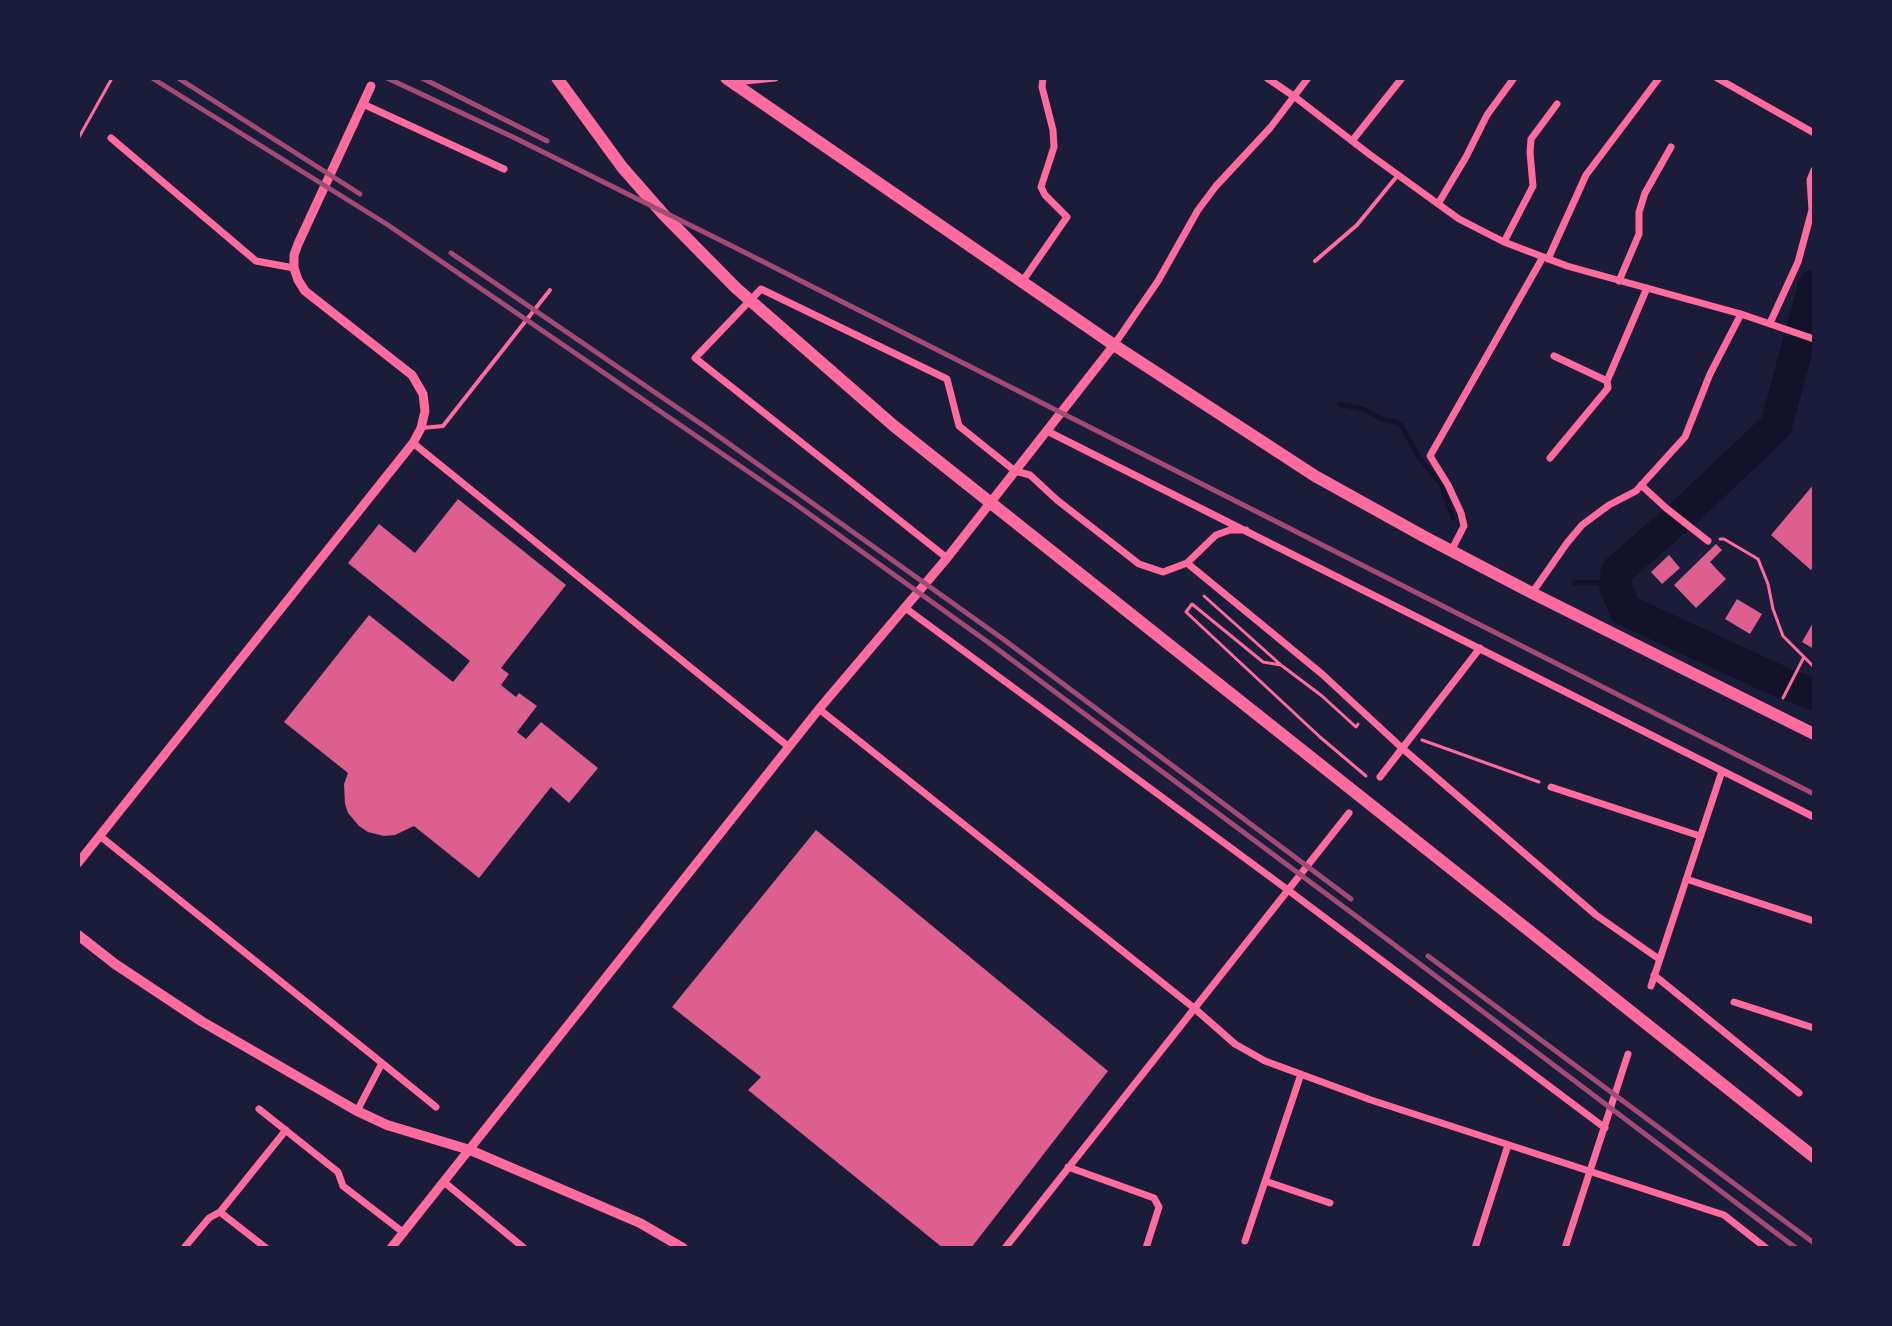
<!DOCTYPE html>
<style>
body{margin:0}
#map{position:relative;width:1892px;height:1326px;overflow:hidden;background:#1b1b3a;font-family:Rubik,sans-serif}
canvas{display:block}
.frame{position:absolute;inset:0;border:80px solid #1b1b3a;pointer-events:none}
</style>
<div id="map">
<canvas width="1892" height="1326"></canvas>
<div class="frame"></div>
</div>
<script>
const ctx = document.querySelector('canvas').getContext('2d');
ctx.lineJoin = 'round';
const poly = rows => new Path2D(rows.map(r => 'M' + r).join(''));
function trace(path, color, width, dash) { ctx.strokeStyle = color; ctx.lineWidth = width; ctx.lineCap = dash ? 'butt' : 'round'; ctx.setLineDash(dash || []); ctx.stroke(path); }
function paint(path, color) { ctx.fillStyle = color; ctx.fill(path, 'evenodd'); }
trace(poly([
 [1340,404,1363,409,1384,420,1397,422,1401,425,1420,459,1441,484,1453,518],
 [1575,583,1607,583,1616,579]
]), '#12122b', 5);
trace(poly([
 [1814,286,1776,426,1685,512,1617,571,1615,585,1625,610,1783,683,1814,694]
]), '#12122b', 32);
paint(poly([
 [1814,484,1814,566,1811,570,1771,535],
 [458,499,566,585,501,668,509,674,501,685,516,697,519,693,537,706,517,732,526,739,541,722,598,768,569,803,551,787,479,878,414,826,395,835,384,836,368,832,359,826,348,813,345,804,344,784,348,773,284,722,369,615,453,682,470,661,348,563,379,524,415,553],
 [1716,544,1722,550,1710,562,1726,579,1696,608,1674,585],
 [1669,555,1680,568,1662,584,1651,572],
 [1737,599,1762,614,1750,634,1725,619],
 [1814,621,1814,649,1802,642],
 [816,830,1108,1071,971,1248,943,1248,748,1090,761,1077,672,1007]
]), '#dd5f8e');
trace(poly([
 [78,139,111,80],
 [1720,539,1724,539,1758,559,1768,584,1773,609,1783,636,1804,657,1783,698],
 [1204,596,1281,665,1322,696,1356,727,1358,724],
 [1804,657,1814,667],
 [1281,665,1263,662,1192,604,1186,612,1320,737,1366,776],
 [1422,740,1539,782]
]), '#ff6b9d', 3);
trace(poly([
 [1315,261,1357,225,1398,175],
 [422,428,443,426,550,290]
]), '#ff6b9d', 4);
trace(poly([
 [1267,78,1295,97,1369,154,1459,219,1504,242,1567,266,1741,314,1814,339],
 [1717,78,1814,133],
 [735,82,775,78],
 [363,104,504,169],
 [111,138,256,261,294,268],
 [1352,141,1402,78],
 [1438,204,1466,157,1487,115,1514,78],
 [1504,242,1533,186,1530,152,1531,139,1557,104],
 [1548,259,1586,175,1659,78],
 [1619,281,1639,234,1639,212,1645,193,1671,147],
 [1022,282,1067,217,1045,195,1041,187,1054,147,1053,130,1042,87,1043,78],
 [1770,323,1798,262,1812,210,1810,180,1814,170],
 [1114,345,1158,281,1198,210,1216,186,1270,128,1308,78],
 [1554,356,1607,381],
 [1047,431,1814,817],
 [413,443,789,747],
 [1550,458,1608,388,1607,381,1647,288],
 [1641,485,1666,508,1708,541],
 [1451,551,1464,526,1461,513,1448,485,1430,456,1543,257],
 [947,558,695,358,761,289,947,379,959,426,1015,471,1030,475,1057,500,1139,564,1163,572,1187,563,1216,535,1230,530,1246,530],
 [1187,563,1322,674,1402,748,1596,915,1659,959],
 [1532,593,1567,543,1582,525,1609,505,1636,491,1685,437,1710,374,1741,314],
 [904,607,1288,890,1605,1128],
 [819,709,1194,1008,1235,1044,1265,1061,1371,1100,1724,1215,1766,1248],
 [1380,777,1480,648],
 [1551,787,1700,836],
 [100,836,382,1063,357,1111],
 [1686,879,1814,921],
 [1654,975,1799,1093],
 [1651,986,1722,771],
 [1734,1002,1814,1028],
 [382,1063,436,1107],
 [259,1109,338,1172,343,1186,404,1233],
 [1068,1167,1154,1198,1159,1207,1146,1248],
 [1265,1181,1330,1203],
 [444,1182,524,1248],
 [220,1212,286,1130],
 [1245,1241,1301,1074],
 [184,1248,209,1218,220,1212,266,1248],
 [1005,1248,1349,813],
 [1475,1248,1508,1145],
 [1565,1248,1628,1054]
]), '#ff6b9d', 7);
trace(poly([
 [78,863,413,443,421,428,425,411,423,394,412,375,305,291,298,280,294,268,294,255,298,244,371,86],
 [391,1248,819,709,947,558,1114,345]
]), '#ff6b9d', 9);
trace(poly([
 [78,935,115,964,201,1021,357,1111,387,1125,470,1150,640,1223,683,1248]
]), '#ff6b9d', 10);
trace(poly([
 [557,78,622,167,664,215,736,288,894,426,1814,1157],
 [726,78,1114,345,1315,476,1423,536,1532,593,1814,734]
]), '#ff6b9d', 12);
trace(poly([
 [152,78,388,225,794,503,996,648,1376,931,1796,1248],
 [178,78,360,194],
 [387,78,515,138,736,248,1814,794],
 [422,78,547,141],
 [451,253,707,428,1003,639,1351,899],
 [1428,956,1814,1243]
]), '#a44b75', 5);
</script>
